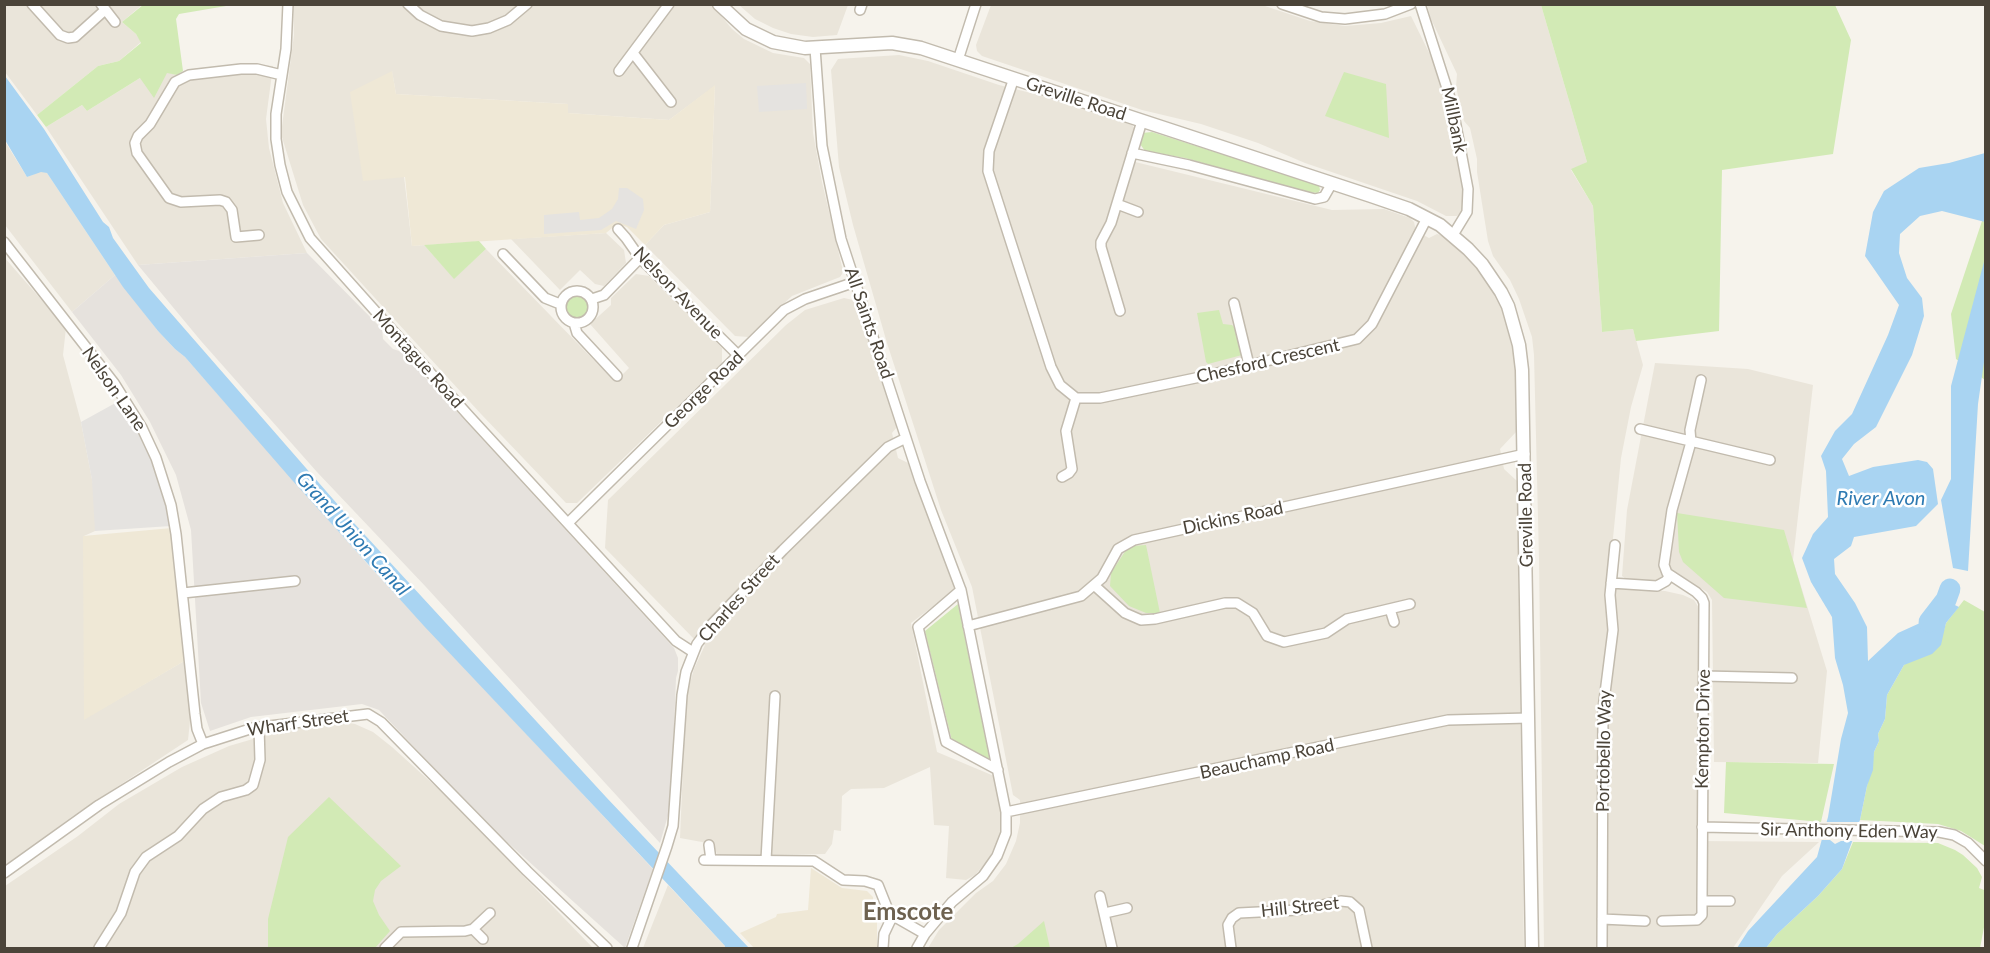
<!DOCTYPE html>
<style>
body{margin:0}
#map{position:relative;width:1990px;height:953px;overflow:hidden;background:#f6f3ec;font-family:Lato,sans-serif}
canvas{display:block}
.frame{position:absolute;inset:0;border:6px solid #4b4439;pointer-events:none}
</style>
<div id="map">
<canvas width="1990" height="953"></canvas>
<div class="frame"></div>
</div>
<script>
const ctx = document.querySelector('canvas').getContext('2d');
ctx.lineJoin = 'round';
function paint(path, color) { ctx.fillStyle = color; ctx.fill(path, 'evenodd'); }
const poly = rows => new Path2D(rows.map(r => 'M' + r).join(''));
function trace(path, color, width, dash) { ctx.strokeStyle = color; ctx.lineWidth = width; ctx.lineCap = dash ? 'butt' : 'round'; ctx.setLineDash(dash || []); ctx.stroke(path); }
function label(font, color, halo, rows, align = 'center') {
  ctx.font = font + ' Lato,sans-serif'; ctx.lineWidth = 5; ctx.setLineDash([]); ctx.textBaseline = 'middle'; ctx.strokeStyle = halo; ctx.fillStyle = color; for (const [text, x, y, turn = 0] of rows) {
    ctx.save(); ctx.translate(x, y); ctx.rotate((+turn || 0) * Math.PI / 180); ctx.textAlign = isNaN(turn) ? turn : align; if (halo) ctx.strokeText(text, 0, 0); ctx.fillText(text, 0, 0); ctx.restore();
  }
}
paint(poly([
 [5,5,143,4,122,22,136,34,141,42,119,61,98,66,37,115,5,72],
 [293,5,712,5,732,29,744,39,773,53,804,58,810,64,813,133,822,182,843,271,842,274,840,277,792,296,748,337,735,336,645,245,664,225,710,212,715,86,669,120,568,113,568,104,396,94,392,71,412,246,424,245,454,278,486,249,615,382,629,368,590,324,611,305,611,298,636,274,649,276,722,348,722,363,577,503,566,503,481,414,321,239,303,205,281,134,294,35],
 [739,5,848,5,837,35,813,37,791,34,773,28,755,19],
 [991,5,1262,5,1310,21,1345,26,1381,23,1411,16,1441,77,1451,115,1466,198,1463,211,1457,216,1446,216,1417,201,1305,163,1258,143,1201,124,1142,110,982,56,977,51,976,45],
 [1427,5,1541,5,1587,162,1571,170,1593,206,1602,332,1633,329,1643,365,1631,407,1621,458,1608,588,1665,591,1683,595,1694,600,1699,608,1697,841,1819,842,1782,876,1733,948,1544,948,1539,559,1534,355,1532,337,1519,299,1510,280,1493,256,1488,241,1477,172,1477,159,1470,128,1464,121,1456,87,1457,74,1431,19],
 [899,55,928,61,999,85,1047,97,1132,125,1135,129,1135,134,1127,160,1332,210,1384,209,1410,218,1414,222,1416,231,1429,238,1437,234,1443,236,1464,254,1486,278,1500,302,1509,325,1515,349,1516,432,1500,449,1504,469,1517,481,1524,948,928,948,939,930,976,893,993,881,1006,864,1016,841,1020,823,1020,800,1013,795,972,587,941,510,887,343,853,225,839,167,831,70,838,59],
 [252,64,273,66,266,119,269,148,283,203,307,253,138,265,46,127,82,105,87,111,140,78,165,75,167,72,177,75,183,71,198,68],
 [4,140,27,177,41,171,47,173,115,275,72,312,5,225],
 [606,233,624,250,626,263,604,286,595,284,580,270,560,290,511,239],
 [4,257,66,328,63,355,81,422,95,495,95,531,84,536,84,719,186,660,191,712,188,740,73,816,5,867],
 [844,298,853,300,856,306,896,422,897,427,892,433,898,458,908,463,956,589,911,623,937,752,994,776,1002,816,1001,835,988,860,975,875,966,880,946,878,949,826,934,825,930,767,884,788,851,789,842,796,841,831,834,830,832,844,825,854,718,856,713,844,680,838,686,697,694,669,705,645,695,640,605,548,608,500,786,325,805,310],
 [1655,363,1748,369,1813,385,1793,560,1827,671,1818,763,1714,762,1712,600,1707,592,1685,579,1629,581,1622,576,1627,510],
 [338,721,355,724,373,732,392,747,444,794,593,948,5,948,5,886,78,836,119,804,182,767,229,746,277,732],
 [668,885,725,946,725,948,643,948]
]), '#eae5da');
paint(poly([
 [307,253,382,329,383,339,393,349,402,352,674,648,678,658,678,671,676,678,671,805,660,843,426,587,317,472,201,341,138,265],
 [115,275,158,331,175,349,185,357,370,567,653,869,625,948,486,823,379,710,362,704,251,717,210,731,201,703,191,530,176,475,150,422,121,375,72,312]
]), '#e6e2dd');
paint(poly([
 [392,71,396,94,568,104,568,113,669,120,715,85,710,212,664,225,645,245,627,227,617,224,606,233,412,246,405,177,363,181,350,92],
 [172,528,186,660,84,720,83,536],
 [811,868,842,888,867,891,873,897,873,912,877,912,877,948,754,948,740,933,776,917,777,914,808,910]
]), '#efe8d6');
paint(poly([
 [143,5,232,5,179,14,176,19,183,71,177,75,167,73,154,98,140,78,87,111,82,105,46,127,37,115,98,66,119,61,141,43,136,34,122,22],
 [1541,5,1835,5,1851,40,1833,154,1722,170,1719,331,1636,341,1633,329,1602,332,1593,206,1571,169,1587,162],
 [1344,72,1386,84,1389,138,1325,116],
 [1152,132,1319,185,1320,190,1318,193,1306,192,1185,158,1145,151,1140,144,1140,138,1142,133],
 [1985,212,1985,380,1956,359,1951,314],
 [479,241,486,249,454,279,424,245],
 '565 306a12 12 0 1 1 24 0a12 12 0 1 1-24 0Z',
 [1219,310,1223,324,1232,325,1235,328,1242,355,1208,364,1206,362,1197,313],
 [1677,513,1784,530,1807,608,1724,598,1683,562,1679,552],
 [1146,545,1160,613,1146,613,1129,606,1110,586,1111,573,1126,550,1132,546],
 [1964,600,1985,612,1985,846,1961,831,1938,824,1860,820,1874,752,1879,741,1878,734,1885,719,1887,695,1904,665,1944,630,1946,623],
 [958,604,990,761,952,741,925,631],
 [1726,762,1834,764,1821,822,1724,813],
 [329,797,401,866,381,881,375,890,373,901,379,915,390,931,375,948,268,948,268,919,288,837],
 [1853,842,1938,843,1955,850,1963,855,1977,868,1982,877,1979,888,1984,890,1985,885,1985,922,1980,948,1766,948,1777,934,1818,896,1842,869],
 [1044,921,1050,948,1011,948,1018,944]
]), '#d2eab5');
paint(poly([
 [806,83,807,109,759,112,757,86],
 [619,188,627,188,643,199,644,210,636,229,616,221,601,230,544,234,544,215,579,212,580,220,599,218,612,209,618,199],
 [119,401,139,428,154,462,171,526,95,531,92,480,81,422]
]), '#e5e3e0');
paint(poly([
 [5,76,44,129,103,222,109,227,113,238,149,288,353,522,606,797,749,948,725,948,725,946,677,894,424,626,292,480,185,357,175,349,158,331,123,287,47,173,41,172,27,177,5,140],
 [1985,153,1985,222,1942,211,1920,216,1900,234,1899,253,1907,278,1922,298,1924,316,1912,355,1876,427,1854,444,1842,459,1849,476,1873,467,1918,460,1927,462,1933,469,1938,504,1916,526,1854,537,1851,546,1834,559,1835,574,1855,603,1867,627,1868,661,1898,633,1920,623,1940,598,1959,607,1946,623,1941,645,1932,654,1904,665,1887,695,1885,719,1878,734,1879,741,1874,752,1873,770,1867,786,1860,820,1842,869,1818,896,1777,934,1766,948,1737,948,1748,931,1817,857,1828,817,1841,739,1848,713,1843,685,1835,658,1832,617,1811,582,1802,558,1813,534,1828,517,1826,471,1821,456,1835,431,1852,414,1888,335,1899,305,1865,256,1873,212,1884,191,1919,168,1949,163],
 [1985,258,1985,355,1978,404,1968,571,1953,568,1941,500,1951,479,1951,386]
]), '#a9d4f2');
paint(poly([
 [1824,822,1862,822,1856,841,1841,841,1835,844,1830,840,1818,840]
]), '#f6f3ec');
trace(poly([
 [1929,622,1946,600,1950,589]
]), '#a9d4f2', 21);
const minor = poly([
 [32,4,60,35,68,38,75,37,105,10],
 [101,4,115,22],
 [288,4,286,49,276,114,276,139,280,165,287,192,310,238,469,416,676,641,693,652],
 [408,4,420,15,441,26,472,31,489,28,508,20,527,4],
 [1282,4,1321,17,1345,19,1385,14,1411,4],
 [1420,4,1452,104,1468,189,1467,212,1453,235],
 [860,10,862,4],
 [815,48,822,146,841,239,920,481,961,590,1006,812,1006,833,997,856,983,876,952,902,925,934,917,948],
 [633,53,671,102],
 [958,60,976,4],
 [619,71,669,4],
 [1014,78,989,151,988,171,1051,367,1060,385,1076,398,1100,398,1205,376,1357,339,1372,324,1427,218],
 [1132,153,1189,165,1315,199,1324,197,1332,183],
 [1117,204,1138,212],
 [618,229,626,238,640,258,739,356],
 [259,235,236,237,232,210,226,202,220,200,181,202,169,198,137,153,135,143,138,136,150,124,175,82,189,75,241,69,257,69,282,75],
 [4,242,114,383,142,428,156,458,171,505,176,534,195,714,197,729,203,744],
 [503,254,545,298,560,304],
 '561 307a16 16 0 1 1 32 0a16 16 0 1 1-32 0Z',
 [592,299,604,295,640,258],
 [1234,303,1249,365],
 [1120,311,1101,247,1101,242,1111,223,1142,121],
 [574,323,577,333,617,376],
 [1701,380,1690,430,1691,442,1672,510,1664,565,1667,573,1696,592,1702,598,1704,603,1702,901,1730,901],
 [1640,429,1770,460],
 [1062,477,1069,473,1072,469,1066,431,1076,398],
 [568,523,784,310,805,299,855,282],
 [1611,583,1657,586,1666,581,1670,575],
 [1095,586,1125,613,1141,620,1155,619,1225,603,1237,603,1253,613,1267,636,1284,642,1326,633,1347,619,1410,604],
 [961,590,918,627,946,742,998,770],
 [183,593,295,581],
 [1390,609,1394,622],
 [968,626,1081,596,1102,578,1118,549,1134,540,1525,454],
 [1704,676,1792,678],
 [1006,812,1448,720,1529,718],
 [1702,827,1939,832,1954,835,1968,843,1986,861],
 [709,845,711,860],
 [704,860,814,861,843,880,865,881,878,885,888,910,897,918,925,934],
 [766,860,775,696],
 [4,873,99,805,169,762,203,744,253,728,368,714,381,722,527,871,607,948],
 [1100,896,1112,948],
 [1105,913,1127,908],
 [1602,919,1645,921],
 [1662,921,1697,920,1702,915,1702,901],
 [473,929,483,939],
 [99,948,121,913,135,872,146,857,178,836,203,809,221,797,246,790,253,785,260,760,259,727],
 [385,948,401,932,465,931,473,929,490,913],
 [632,948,667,846,673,826,682,695,686,672,697,644,712,624,783,550,888,447,906,438],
 [883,948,884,934,893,915],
 [1231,948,1228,925,1232,918,1239,913,1298,910,1341,901,1350,902,1359,910,1367,948],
 [1602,948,1603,709,1613,630,1610,595,1615,545]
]);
const tertiary = poly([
 [719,4,746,29,773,42,805,48,892,43,921,48,1371,196,1409,209,1440,225,1468,249,1482,264,1501,292,1508,306,1519,345,1522,370,1532,948]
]);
trace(minor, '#c2bbae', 12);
trace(tertiary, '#c2bbae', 15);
trace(minor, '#fff', 9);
trace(tertiary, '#fff', 12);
label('18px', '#4b4439', '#fff', [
 ["Greville Road",1076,99,18],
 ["Millbank",1454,120,78],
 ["Nelson Avenue",678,293,46],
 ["All Saints Road",869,323,71],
 ["Montague Road",418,359,48],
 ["Chesford Crescent",1268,361,-13],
 ["Nelson Lane",114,389,55],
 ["George Road",704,390,-44],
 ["Greville Road",1526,515,-91],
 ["Dickins Road",1233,518,-12],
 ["Charles Street",739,598,-48],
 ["Wharf Street",298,723,-8],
 ["Kempton Drive",1703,729,-89],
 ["Portobello Way",1604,751,-89],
 ["Beauchamp Road",1267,759,-12],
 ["Sir Anthony Eden Way",1849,831,1],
 ["Hill Street",1300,907,-6]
]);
label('italic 20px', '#2e7ab2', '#fff', [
 ["River Avon",1881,499],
 ["Grand Union Canal",353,534,48]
]);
label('bold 24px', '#6e6250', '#fff', [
 ["Emscote",908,912]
]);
</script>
